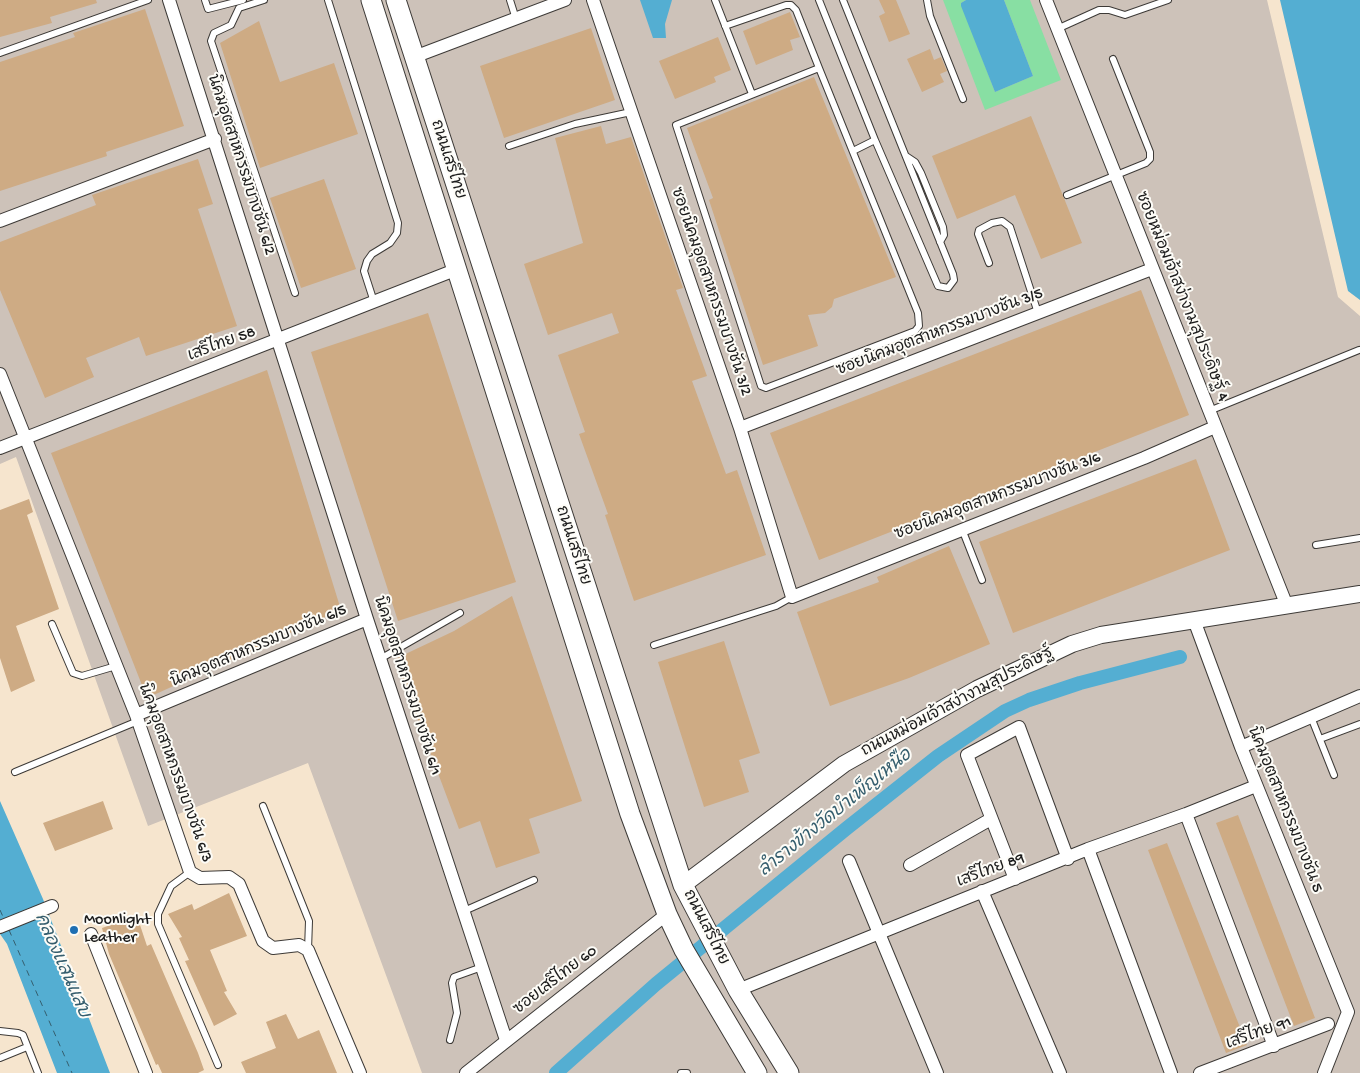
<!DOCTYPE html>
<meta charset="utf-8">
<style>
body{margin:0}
canvas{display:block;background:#f6e5ce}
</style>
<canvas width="1360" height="1073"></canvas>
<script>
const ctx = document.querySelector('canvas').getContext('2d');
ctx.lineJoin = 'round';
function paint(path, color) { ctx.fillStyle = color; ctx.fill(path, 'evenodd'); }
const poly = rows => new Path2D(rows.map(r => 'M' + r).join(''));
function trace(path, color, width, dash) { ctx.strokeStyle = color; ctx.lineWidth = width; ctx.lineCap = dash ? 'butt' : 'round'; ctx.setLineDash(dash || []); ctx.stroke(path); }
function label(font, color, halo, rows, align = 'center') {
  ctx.font = font + ' "Gochi Hand","Playpen Sans Thai",sans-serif'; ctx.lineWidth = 4; ctx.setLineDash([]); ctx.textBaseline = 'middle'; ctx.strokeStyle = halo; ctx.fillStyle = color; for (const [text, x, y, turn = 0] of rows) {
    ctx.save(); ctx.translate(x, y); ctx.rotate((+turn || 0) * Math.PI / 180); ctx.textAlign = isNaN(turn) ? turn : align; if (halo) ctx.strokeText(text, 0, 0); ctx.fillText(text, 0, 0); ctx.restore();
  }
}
paint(poly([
 [0,0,1267,0,1338,297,1360,316,1360,1073,422,1073,308,763,148,826,16,457,0,464]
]), '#cdc2b9');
paint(poly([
 [943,0,966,0,961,3,995,92,1033,76,1004,0,1030,0,1061,80,985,110]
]), '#88dfa3');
paint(poly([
 [640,0,672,0,665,24,666,38,653,38],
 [966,0,1004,0,1033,76,995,92,961,6,961,3],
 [1280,0,1360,0,1360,300,1348,291],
 [0,801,43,899,110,1073,57,1073,7,944,0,934]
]), '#54aed2');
trace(poly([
 [556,1073,656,984,847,828,938,756,1005,711,1029,700,1080,683,1180,657]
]), '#54aed2', 14);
trace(poly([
 [0,910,4,919],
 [9,930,72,1073]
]), '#355e6e', 1, [6, 5]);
paint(poly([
 [0,0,96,0,97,3,50,17,52,23,0,37],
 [879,0,896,0,910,34,889,42,879,16,885,13],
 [145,9,184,126,106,152,107,156,0,191,0,62,75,37,73,33],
 [790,12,800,37,790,40,793,50,756,65,743,31],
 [259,21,280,82,334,63,358,134,260,168,220,43],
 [591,28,615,100,504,138,480,66],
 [718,37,731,70,714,77,716,82,675,99,659,61],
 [930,49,934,60,941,57,947,71,940,74,944,82,922,92,907,59],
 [814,77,896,277,834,299,832,307,825,313,808,315,818,346,763,365,709,200,713,198,687,128],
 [1031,116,1082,243,1041,259,1015,195,957,219,932,156],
 [601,126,606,144,631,137,683,288,676,290,707,376,692,381,726,474,737,470,766,555,634,601,605,515,608,514,579,434,585,432,558,355,619,333,612,313,548,335,524,264,583,243,555,138],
 [198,159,213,204,198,209,237,326,146,356,139,337,86,358,94,377,45,398,0,290,0,242,96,205,92,195],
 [324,179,356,269,301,288,270,198],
 [1141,290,1189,415,819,560,770,433],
 [428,313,516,582,398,621,311,352],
 [267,370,341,610,147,698,51,453],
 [1196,459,1230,550,1013,633,979,542],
 [29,499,33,512,27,515,59,609,16,626,35,681,11,692,0,658,0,510],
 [949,546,990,644,909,678,830,706,797,612,879,582,877,577],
 [512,596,582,801,529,819,540,853,496,868,480,821,459,829,395,659,454,631],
 [724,641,760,753,739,760,749,792,704,807,658,662],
 [103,801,113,829,55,851,43,823],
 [1238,815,1315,1018,1294,1026,1216,823],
 [1167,843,1247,1045,1226,1053,1148,850],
 [229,893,247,936,210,950,227,991,224,992,237,1014,214,1026,185,961,189,960,179,938,182,937,168,914,192,904,194,910],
 [137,916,147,946,151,944,198,1053,204,1070,198,1073,162,1073,158,1064,156,1065,109,954,102,928],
 [286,1014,298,1039,319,1030,337,1073,246,1073,241,1062,276,1048,266,1022]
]), '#ceab84');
const service = poly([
 [205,0,208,9,243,0],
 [264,0,239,8,231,25,214,33,211,41,295,293],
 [328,0,398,223,397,233,390,243,372,254,367,261,364,271,374,302],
 [510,0,516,19],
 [715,0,752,94],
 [819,0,875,140,853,151],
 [843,0,953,274,954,280,948,288,938,286,875,140],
 [927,0,930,16,963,99],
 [725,26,786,5,791,5,796,10,819,68],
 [1057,29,1099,10,1109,10,1125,15,1168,0],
 [0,53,148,0],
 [819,68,918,313,919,326,915,331,766,388,761,386,676,125,819,68],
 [509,146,575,124,631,112],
 [906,156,915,162,921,173,943,227,944,235,940,242],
 [1067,195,1146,163,1150,159,1150,152,1113,59],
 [989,263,978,234,979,230,992,223,1002,221,1010,227,1038,313],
 [1209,411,1359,350],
 [962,529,982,580],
 [1316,545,1360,538],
 [52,624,73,673,82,676,116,666],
 [654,645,776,606,792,597],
 [380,659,460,613],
 [1311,717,1334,775],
 [1320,739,1360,724],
 [15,772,138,721],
 [263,806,309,921,308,950],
 [190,872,171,886,158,914,158,924,218,1065],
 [464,911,534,880],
 [0,1031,18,1033,23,1035,38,1073],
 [450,1040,457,1013,452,983,454,977,482,967],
 [0,1058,27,1047],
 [681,1073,687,1073]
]);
const minor = poly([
 [169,0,367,619,506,1040],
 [593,0,740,428,792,597,1144,458,1215,427],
 [1046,0,1287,606],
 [414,57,565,0],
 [0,221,215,139],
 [0,374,136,715,190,872,200,878,229,877,239,884,263,941,273,948,299,945,308,950,360,1073],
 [740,428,1152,269],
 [0,448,455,270],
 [1194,620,1241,747,1348,1012,1324,1073],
 [136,715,367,619],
 [1241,747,1360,696],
 [1186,814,1274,1046],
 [1088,849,1171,1073],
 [849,861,937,1073],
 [910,865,991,819],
 [1015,879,967,755,1019,727,1068,859],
 [982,891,1060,1073],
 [0,927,52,906],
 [91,934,146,1073],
 [738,990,1088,849,1186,814,1256,786],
 [466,1073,667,914],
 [1200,1073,1328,1024]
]);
const tertiary = poly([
 [683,885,844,764,977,689,1072,644,1101,635,1360,594]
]);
const secondary = poly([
 [371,0,630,814,667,914,684,950,757,1073],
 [396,0,683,885,738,990,789,1073]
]);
trace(service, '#3d3a37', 8);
trace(minor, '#3d3a37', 14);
trace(tertiary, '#3d3a37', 18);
trace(secondary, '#3d3a37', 21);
trace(service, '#fff', 6);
trace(minor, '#fff', 12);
trace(tertiary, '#fff', 16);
trace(secondary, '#fff', 19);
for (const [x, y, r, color] of [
 [74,930,5,"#1f6fb2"]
]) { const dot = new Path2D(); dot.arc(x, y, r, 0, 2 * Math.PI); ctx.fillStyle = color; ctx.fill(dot); trace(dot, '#fdfcf7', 2); }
label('16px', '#1c1c1c', '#fdfcf7', [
 ["ถนนเสรีไทย",447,160,72],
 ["นิคมอุตสาหกรรมบางชัน 6/2",240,165,72],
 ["ซอยนิคมอุตสาหกรรมบางชัน 3/2",710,292,71],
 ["ซอยหม่อมเจ้าสง่างามสุประดิษฐ์ 4",1181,297,68],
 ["ซอยนิคมอุตสาหกรรมบางชัน 3/5",940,333,-21],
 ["เสรีไทย 58",222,345,-21],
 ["ซอยนิคมอุตสาหกรรมบางชัน 3/6",998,497,-21],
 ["ถนนเสรีไทย",572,546,72],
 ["นิคมอุตสาหกรรมบางชัน 6/5",259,647,-23],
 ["นิคมอุตสาหกรรมบางชัน 6/1",406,686,72],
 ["ถนนหม่อมเจ้าสง่างามสุประดิษฐ์",958,703,-28],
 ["นิคมอุตสาหกรรมบางชัน 6/3",174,773,70],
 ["นิคมอุตสาหกรรมบางชัน 5",1284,810,68],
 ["เสรีไทย 89",991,871,-21],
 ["ถนนเสรีไทย",705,928,63],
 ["ซอยเสรีไทย 60",556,981,-38],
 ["เสรีไทย 91",1259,1034,-20]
]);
label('16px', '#1c1c1c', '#fdfcf7', [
 ["Moonlight",84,921],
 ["Leather",84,939]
], 'left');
label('italic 18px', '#355e6e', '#fdfcf7', [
 ["ลำรางข้างวัดบำเพ็ญเหนือ",836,814,-39],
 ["คลองแสนแสบ",61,966,66]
]);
</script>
